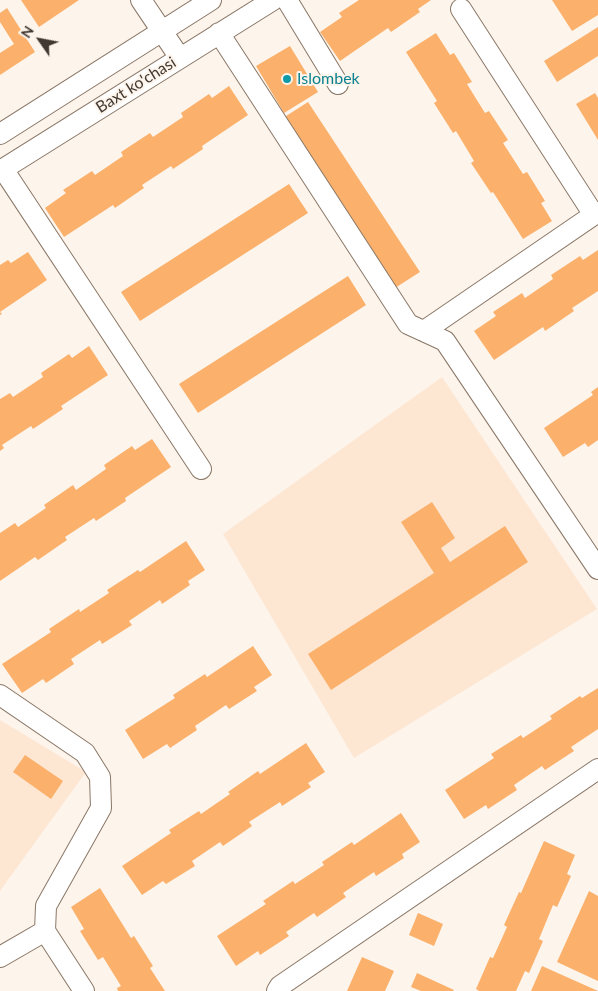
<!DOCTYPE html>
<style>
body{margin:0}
#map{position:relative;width:598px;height:991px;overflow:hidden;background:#fdf4ec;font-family:Lato,sans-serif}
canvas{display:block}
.north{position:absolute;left:15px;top:15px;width:50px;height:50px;-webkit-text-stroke:4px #fdf4ec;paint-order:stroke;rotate:303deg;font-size:14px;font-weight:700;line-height:20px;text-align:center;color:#403831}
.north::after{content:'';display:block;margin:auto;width:18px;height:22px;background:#403831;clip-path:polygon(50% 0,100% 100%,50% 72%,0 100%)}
</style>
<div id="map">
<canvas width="598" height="991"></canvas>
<div class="north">N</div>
</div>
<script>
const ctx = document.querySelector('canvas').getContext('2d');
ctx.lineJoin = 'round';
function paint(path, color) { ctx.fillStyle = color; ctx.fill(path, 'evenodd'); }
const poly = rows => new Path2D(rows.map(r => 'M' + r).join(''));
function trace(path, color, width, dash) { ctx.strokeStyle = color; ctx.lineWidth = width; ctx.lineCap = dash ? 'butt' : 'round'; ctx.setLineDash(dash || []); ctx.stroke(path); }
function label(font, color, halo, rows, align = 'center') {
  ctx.font = font + ' Lato,sans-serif'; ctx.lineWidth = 4; ctx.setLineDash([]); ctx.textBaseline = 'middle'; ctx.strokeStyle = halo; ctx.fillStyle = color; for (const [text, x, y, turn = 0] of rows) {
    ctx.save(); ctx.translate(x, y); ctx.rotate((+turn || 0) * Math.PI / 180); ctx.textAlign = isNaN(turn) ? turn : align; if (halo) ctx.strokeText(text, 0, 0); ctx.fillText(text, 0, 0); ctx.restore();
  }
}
paint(poly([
 [442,377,597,609,354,758,223,534],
 [0,720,86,772,0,891]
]), '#fde7d3');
paint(poly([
 [21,0,79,0,39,27],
 [359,0,431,0,418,9,420,12,391,32,388,28,340,61,320,32,342,17,339,13],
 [552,0,598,0,598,15,572,31],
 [7,8,35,52,0,75,0,53,14,44,0,22,0,13],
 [598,27,598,56,557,82,544,61],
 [436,33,450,55,454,53,472,82,467,84,485,113,489,111,508,140,503,143,523,174,527,172,545,201,541,203,552,221,523,239,493,192,491,193,471,163,474,161,456,131,453,133,434,103,437,101,406,52],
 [290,46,318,92,284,113,256,66],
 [229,86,248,115,202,146,203,149,173,169,171,166,142,185,144,188,115,208,113,205,64,237,45,208,66,193,63,190,92,171,95,175,123,156,121,152,150,133,153,137,183,117,181,113,209,94,212,98],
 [595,93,598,98,598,140,576,104],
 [308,102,420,272,395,288,283,118],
 [289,184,308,213,140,321,121,292],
 [598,250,598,291,572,308,574,311,545,331,543,327,494,360,474,331,496,316,493,312,522,293,525,298,553,279,551,275,580,256,583,260],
 [28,252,47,280,0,312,2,314,0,315,0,265,8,260,11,263],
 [348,276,366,305,198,413,179,384],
 [89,346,108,375,61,406,63,409,33,429,31,426,2,445,4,448,0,451,0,399,10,393,13,397,43,377,41,373,69,354,72,358],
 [598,387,598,440,588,447,585,443,563,457,544,428,593,395,591,392],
 [152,439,171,467,125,498,126,501,96,521,94,518,65,537,67,540,38,560,35,557,0,581,0,533,15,523,18,527,46,508,44,505,73,485,76,490,106,469,104,465,132,446,135,450],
 [432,502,455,538,441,548,450,562,505,526,528,562,331,690,308,654,434,573,401,522],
 [186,541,205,570,188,581,190,585,162,604,160,600,129,621,132,625,102,644,100,640,71,659,74,664,46,683,43,679,22,693,2,664,51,632,49,629,79,609,80,612,109,593,107,590,138,570,140,572],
 [253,646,272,675,254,687,257,691,229,709,226,705,195,726,197,730,170,748,167,744,143,759,125,730,175,698,173,695,205,674,207,677],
 [598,688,598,729,571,747,574,751,545,770,542,766,514,785,517,790,488,809,486,805,464,819,445,790,494,758,491,754,521,735,523,738,552,719,550,716,580,696,582,698],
 [306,743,325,772,308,783,311,787,282,806,280,802,249,822,252,826,223,846,220,842,192,861,195,866,166,884,163,881,142,895,122,866,171,833,169,830,199,811,201,814,230,794,228,792,258,771,260,774],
 [25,755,63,781,51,799,13,772],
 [401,813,420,842,402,854,404,858,376,876,374,872,343,893,346,897,317,917,314,913,286,932,289,936,260,955,258,951,236,966,217,936,266,904,263,901,293,881,295,884,324,865,322,862,352,842,354,845],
 [544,841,575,855,567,874,571,876,557,907,553,905,539,939,543,941,529,973,525,971,516,991,479,991,476,989,490,957,493,958,507,927,504,925,519,892,521,893],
 [100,888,131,938,134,936,153,966,150,968,165,991,118,991,117,988,121,986,103,957,98,960,80,931,84,929,71,907],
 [589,891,598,896,598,981,557,962],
 [418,913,443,924,434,946,409,935],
 [362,957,394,971,385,991,347,991],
 [542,966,598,991,531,991],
 [417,973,454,990,453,991,421,991,411,987]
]), '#fbb16b');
const minor = poly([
 [141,0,180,58],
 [287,0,338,84],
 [461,9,594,215],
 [219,33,408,324,445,341,598,569],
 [0,134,211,0],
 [3,169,201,469],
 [0,171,273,0],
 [424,331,598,212],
 [0,695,85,753,100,777,101,808,46,906,45,931,84,991],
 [0,957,45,931],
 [277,991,280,986,598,769]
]);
trace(minor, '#8a7766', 22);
trace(minor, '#fff', 20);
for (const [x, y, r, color] of [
 [287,79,5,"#0f9aa8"]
]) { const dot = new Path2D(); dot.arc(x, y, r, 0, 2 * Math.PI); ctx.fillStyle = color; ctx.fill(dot); trace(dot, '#fdf4ec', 2); }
label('16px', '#0d838f', '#fdf4ec', [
 ["Islombek",297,79]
], 'left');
label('16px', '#403831', '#fdf4ec', [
 ["Baxt ko'chasi",136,85,-32]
]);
</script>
